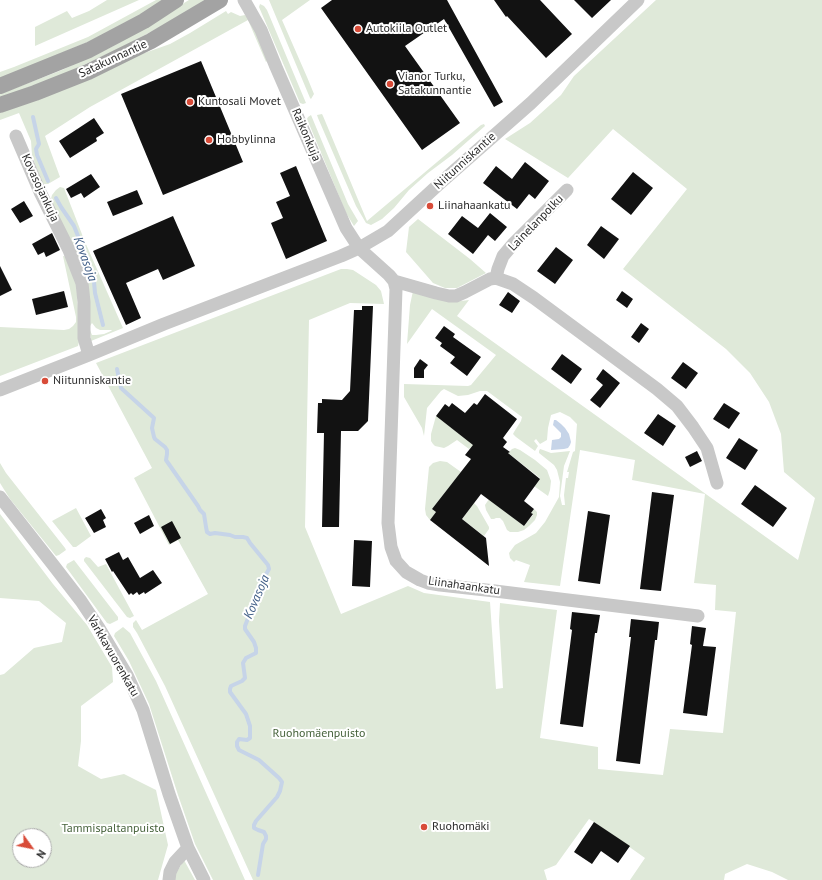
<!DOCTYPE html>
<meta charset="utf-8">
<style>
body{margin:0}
#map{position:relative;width:822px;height:880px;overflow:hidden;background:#fff;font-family:"PT Sans",sans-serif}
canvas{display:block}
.north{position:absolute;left:12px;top:828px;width:40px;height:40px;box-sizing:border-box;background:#fff;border:1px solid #aaa;border-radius:50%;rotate:123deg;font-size:11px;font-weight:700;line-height:16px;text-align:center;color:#2b2b2b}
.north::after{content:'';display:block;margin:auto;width:14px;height:18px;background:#d84b38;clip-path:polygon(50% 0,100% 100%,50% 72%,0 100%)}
</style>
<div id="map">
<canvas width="822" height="880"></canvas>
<div class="north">N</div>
</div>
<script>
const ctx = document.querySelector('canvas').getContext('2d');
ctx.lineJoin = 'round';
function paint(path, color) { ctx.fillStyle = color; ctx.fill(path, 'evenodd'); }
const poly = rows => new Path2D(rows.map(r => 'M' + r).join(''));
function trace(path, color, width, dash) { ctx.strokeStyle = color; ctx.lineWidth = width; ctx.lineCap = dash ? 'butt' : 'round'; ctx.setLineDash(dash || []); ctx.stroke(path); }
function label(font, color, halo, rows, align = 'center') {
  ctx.font = font + ' "PT Sans",sans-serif'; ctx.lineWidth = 4; ctx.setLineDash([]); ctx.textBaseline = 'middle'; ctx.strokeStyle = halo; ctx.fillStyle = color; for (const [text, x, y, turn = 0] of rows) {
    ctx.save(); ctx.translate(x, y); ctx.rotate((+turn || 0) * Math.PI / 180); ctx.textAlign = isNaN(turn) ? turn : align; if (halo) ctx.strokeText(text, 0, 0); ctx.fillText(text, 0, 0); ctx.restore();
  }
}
paint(poly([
 [107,0,139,0,35,46,35,27,67,11,72,18,89,11],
 [156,0,165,0,149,10,90,41,0,79,0,72,14,67,88,37],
 [189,0,205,0,160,27,116,50,64,74,0,98,0,94,62,70,113,46],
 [269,0,310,0,282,20,307,77,314,94,311,99,310,98],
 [656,0,822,0,822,880,788,880,772,872,747,864,725,874,724,880,630,880,645,858,594,822,589,819,556,865,544,870,547,880,253,880,165,686,137,633,133,627,133,623,136,620,142,630,208,594,178,540,169,545,134,478,152,468,96,363,341,269,347,269,353,270,376,285,381,291,384,304,350,303,309,320,305,527,341,614,408,586,424,593,490,602,496,689,503,688,499,621,500,603,557,610,540,738,598,747,598,769,663,775,670,729,723,733,736,612,715,610,716,585,694,583,705,494,632,480,635,460,580,450,560,586,524,582,530,565,516,560,514,562,510,558,509,553,515,545,536,533,545,522,559,497,560,482,557,470,554,465,539,453,539,451,540,449,543,450,551,453,570,451,564,466,560,496,562,505,565,505,564,495,566,478,568,478,569,472,567,472,573,452,575,451,577,424,570,417,560,412,551,415,548,428,547,440,540,444,536,439,534,441,538,446,535,451,516,437,513,434,514,432,521,421,522,417,487,391,480,391,468,395,458,396,444,389,441,391,427,408,424,436,422,428,404,397,404,384,468,386,471,385,496,355,432,309,407,344,410,305,413,291,453,302,469,300,457,316,798,560,815,498,784,472,781,434,769,402,750,373,726,349,623,269,687,189,613,129,568,178,505,139,530,123,561,95,574,76],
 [260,4,264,6,267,10,306,103,303,104,300,103,259,7],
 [226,11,228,14,231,12,240,16,245,15,248,18,254,27,267,61,266,62,248,20,90,107,45,136,60,177,48,184,44,184,41,182,32,155,31,141,19,113,0,120,0,113,136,56,170,44,190,33],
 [322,114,323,116,367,221,481,125,484,124,485,126,452,155,428,173,409,190,394,208,382,219,371,225,366,223,356,206,318,118,317,115],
 [311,115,348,204,358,221,354,226,346,213,307,119,308,117],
 [60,187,64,188,85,242,123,328,91,341,85,291,50,202,52,195,56,190],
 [92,323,96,328,100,330,112,330,111,331,104,334,96,335,92,335,90,330,90,326],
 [418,219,470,259,486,273,457,288,445,288,433,283,406,252,409,227],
 [63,256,68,257,76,280,80,338,78,346,0,376,0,327,64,330,69,329,73,326,76,322,76,317],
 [436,416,474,445,469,449,457,440,448,446,444,448,435,446,433,444,431,441,431,434],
 [515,448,520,450,535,460,547,470,551,481,550,490,548,496,534,486,540,478,508,453,512,449],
 [440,461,447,462,461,472,432,509,436,512,430,520,426,515,425,509,429,467,433,463],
 [0,463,6,473,65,548,66,550,59,555,56,556,10,499,0,483],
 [489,499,524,526,533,515,531,513,534,509,537,512,537,515,535,520,529,526,524,530,518,532,510,532,507,530,503,521,500,518,496,518,494,519,491,519,490,517,486,510,485,505],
 [474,503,477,506,489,527,489,529,484,536,462,519],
 [76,508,91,536,76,547,73,547,52,521],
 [0,514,53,584,87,625,112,667,113,682,81,706,81,741,78,766,101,779,124,774,156,790,168,845,158,880,0,880,0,675,4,674,34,648,62,642,66,623,39,601,0,598],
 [20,836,44,836,44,860,20,860],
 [86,557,90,558,98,567,106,564,134,616,130,618,127,617,84,561,84,559],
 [74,560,118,617,118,620,110,624,107,623,66,567,67,564],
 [123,627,130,633,156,681,245,880,213,880,195,844,178,795,149,704,129,661,114,636,115,633],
 [184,860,195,880,174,880,175,875]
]), '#dfe9d9');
paint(poly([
 [554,420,556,420,561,424,565,428,569,434,571,442,570,445,568,448,564,449,551,450,552,440,559,439,561,437,561,433,553,425]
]), '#c6d4e8');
trace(poly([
 [33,117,39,144,36,149,37,155,48,181],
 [56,198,61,207,74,226,78,236,94,282,95,293,103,325],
 [117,369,121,388,154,418,152,428,154,437,155,439,165,447,167,450,167,454,166,460,198,506,200,510,204,514,206,527,207,532,210,534,215,533,230,535,235,537,243,537,247,538,250,543,268,565,269,569,260,585,259,599,252,608,245,626,245,629,254,642,256,648,256,653,246,658,243,663,245,678,242,681,231,686,230,689,230,692,246,714,250,726,250,738,247,740,239,739,237,742,237,746,239,750,259,760,279,778,282,782,280,791,277,797,256,821,254,825,254,828,258,830,264,832,266,836,266,839,263,844,258,875]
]), '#c6d4e8', 4);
paint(poly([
 [332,0,447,0,503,102,494,107,444,19,405,46,460,123,422,150,321,8],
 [494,0,540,0,572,34,546,58,507,16,506,17],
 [574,0,611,0,592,18],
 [201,61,243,162,163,195,121,94],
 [94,118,104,133,96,138,97,141,70,158,59,141],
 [525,162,549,181,535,199,529,194,517,209,483,183,496,166,512,179],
 [296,166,327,241,286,259,271,223,283,218,276,202,290,196,280,173],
 [633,172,653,188,631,215,611,199],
 [91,174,100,187,84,198,81,193,71,198,66,189],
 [137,190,143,204,113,216,107,202],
 [24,201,33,216,20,223,11,209],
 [490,213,507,227,495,241,488,235,473,254,448,234,462,216,478,228],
 [173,216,195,266,163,280,158,269,126,283,141,318,126,325,93,251],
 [601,226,619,239,604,259,587,245],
 [52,233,60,250,46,257,44,252,38,255,32,244],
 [556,247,573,260,555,284,537,271],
 [0,266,12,290,0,296],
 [64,291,68,307,36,315,32,299],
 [622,291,633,299,627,308,616,300],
 [508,292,520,301,512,313,499,305],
 [362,306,373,306,368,421,358,431,341,431,339,527,322,527,324,433,317,433,318,403,322,403,322,399,342,400,350,391,354,310,362,310],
 [641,323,649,329,639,343,631,337],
 [444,326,455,334,453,337,481,357,467,376,450,363,455,357,440,346,442,343,435,338],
 [562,354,582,369,571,384,551,369],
 [420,359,428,365,424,370,424,378,414,378,414,368],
 [683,362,698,373,686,389,671,378],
 [603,369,620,383,600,408,590,400,603,385,596,379],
 [485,394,517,419,503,438,507,442,503,447,510,452,508,453,540,479,524,501,534,509,531,513,533,514,524,526,481,494,462,519,486,538,489,566,430,520,436,512,432,509,471,459,465,455,473,445,436,416,445,404,449,407,452,403,465,413,474,403,477,405],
 [724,403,740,413,729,429,713,419],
 [658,414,676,426,663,446,644,433],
 [739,438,758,450,745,470,726,458],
 [697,451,702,461,690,467,685,457],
 [755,485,787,508,773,527,741,504],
 [652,492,674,495,661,591,640,589],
 [101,509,106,518,103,520,106,527,94,533,85,518],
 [588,511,610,515,600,584,578,581],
 [149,515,154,526,140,534,134,523],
 [172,521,181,538,170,544,161,527],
 [354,540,372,541,370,587,352,586],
 [119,552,123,560,128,557,140,578,153,570,162,583,145,594,144,592,139,595,137,592,133,595,131,593,129,595,113,571,112,572,105,559],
 [572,612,600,615,597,633,595,633,583,727,560,724,572,630,570,629],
 [631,619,659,622,657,640,655,640,640,764,616,761,631,637,629,637],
 [692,626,706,628,703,646,716,647,707,716,683,713,692,645,690,644],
 [594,822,630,846,618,863,601,851,592,864,574,852]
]), '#121212');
trace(poly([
 [244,0,261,30,276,67,346,228,359,248,389,275,394,281,396,289,388,523,391,547,396,561,406,572,420,580,428,583,440,585,495,591,698,616],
 [16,136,40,192,69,250,82,283,84,302,84,338,89,355],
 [496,278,498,269,503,256,514,243,567,190],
 [394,281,436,293,449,296,456,296,465,292,490,279,496,278,513,284,534,298,657,389,677,406,693,427,707,448,717,483],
 [0,390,89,355,164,324,341,256,359,248,388,231,438,185,531,103,638,0],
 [0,497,54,566,81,601,99,628,127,675,143,710,169,794,188,848,204,880],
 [169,880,170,872,175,862,188,848]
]), '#c8c8c8', 13);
trace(poly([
 [0,86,89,50,144,21,176,0],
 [0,105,35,93,88,72,151,41,220,0]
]), '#a3a3a3', 16);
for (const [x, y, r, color] of [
 [358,29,4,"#d84b38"],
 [390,84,4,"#d84b38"],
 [190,102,4,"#d84b38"],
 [209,140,4,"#d84b38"],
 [430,206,4,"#d84b38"],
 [45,381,4,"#d84b38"],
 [424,827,4,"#d84b38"]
]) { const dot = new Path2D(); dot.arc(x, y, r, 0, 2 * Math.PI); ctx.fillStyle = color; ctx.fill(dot); trace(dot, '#fff', 1.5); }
label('12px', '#2b2b2b', '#fff', [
 ["Autokiila Outlet",366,29],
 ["Vianor Turku,",398,77],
 ["Satakunnantie",398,91],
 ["Kuntosali Movet",198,102],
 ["Hobbylinna",217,140],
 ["Liinahaankatu",438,206],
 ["Niitunniskantie",53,381],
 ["Ruohomäki",432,827]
], 'left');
label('12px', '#2b2b2b', '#fff', [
 ["Satakunnantie",113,59,-25],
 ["Raikonkuja",306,135,67],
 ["Niitunniskantie",465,161,-42],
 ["Kovasojankuja",40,188,65],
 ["Lainelanpolku",536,223,-46],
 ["Liinahaankatu",464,586,8],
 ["Varkkavuorenkatu",113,656,60]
]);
label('12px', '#47633c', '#fff', [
 ["Ruohomäenpuisto",319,734],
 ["Tammispaltanpuisto",113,829]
]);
label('italic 13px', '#405e87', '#fff', [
 ["Kovasoja",85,259,70],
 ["Kovasoja",257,597,-67]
]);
</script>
